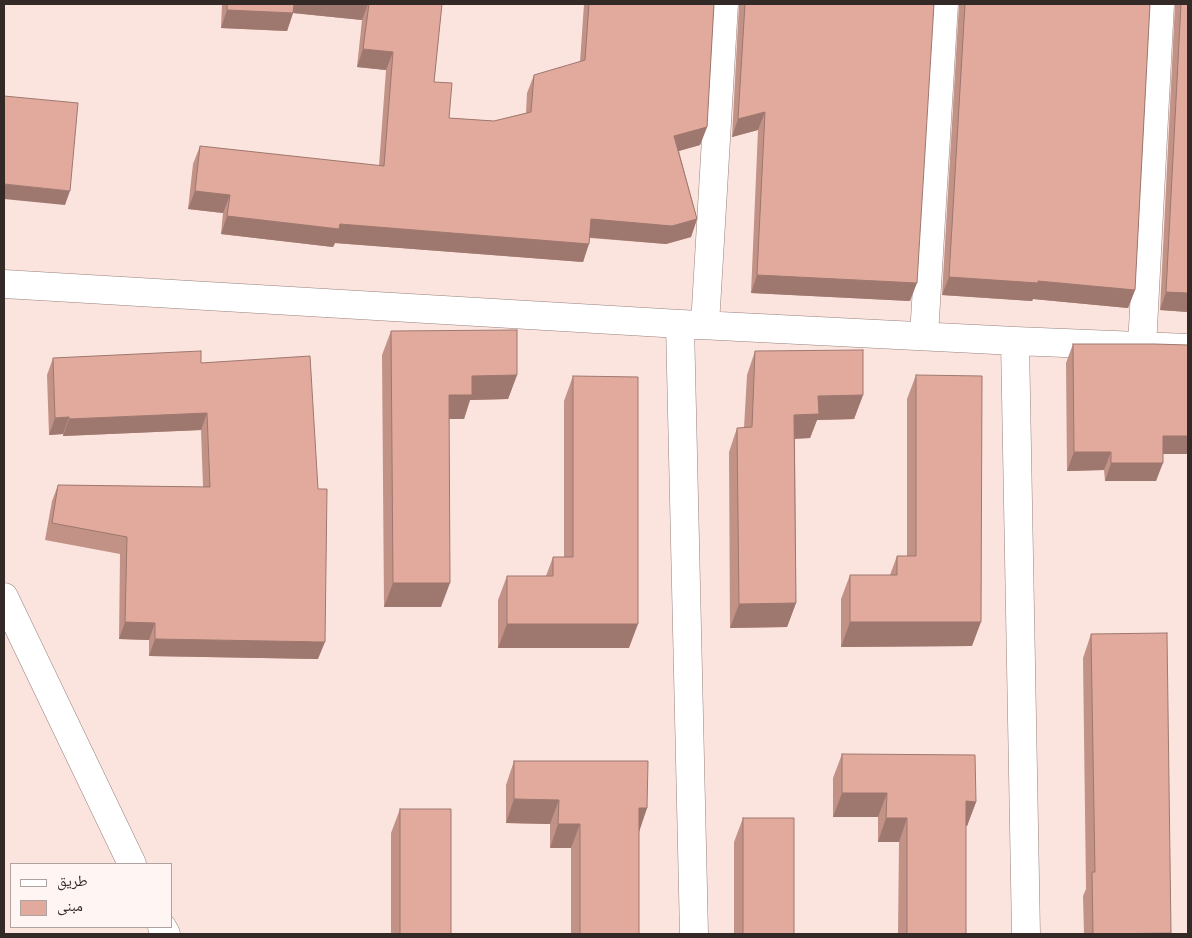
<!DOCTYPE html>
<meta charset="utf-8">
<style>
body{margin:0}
#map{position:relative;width:1192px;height:938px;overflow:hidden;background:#fce4de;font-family:"Nunito Sans","Noto Naskh Arabic",sans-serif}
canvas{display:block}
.frame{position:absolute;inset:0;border:5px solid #332927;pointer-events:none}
.legend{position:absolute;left:10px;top:863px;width:162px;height:65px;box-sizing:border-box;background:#fff5f2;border:1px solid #ada3a1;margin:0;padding:6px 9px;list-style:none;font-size:15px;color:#332927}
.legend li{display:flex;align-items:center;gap:10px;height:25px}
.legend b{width:25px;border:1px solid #ada3a1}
</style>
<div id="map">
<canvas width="1192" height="938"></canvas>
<div class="frame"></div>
<ul class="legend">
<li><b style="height:6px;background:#fff"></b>طريق</li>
<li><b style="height:14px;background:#e1aa9d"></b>مبنى</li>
</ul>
</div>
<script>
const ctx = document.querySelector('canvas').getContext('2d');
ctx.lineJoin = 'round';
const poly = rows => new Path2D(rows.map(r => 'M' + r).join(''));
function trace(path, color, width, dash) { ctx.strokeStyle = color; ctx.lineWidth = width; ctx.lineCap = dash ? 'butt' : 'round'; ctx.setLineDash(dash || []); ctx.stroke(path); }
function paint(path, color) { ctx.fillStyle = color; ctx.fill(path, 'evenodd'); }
const street = poly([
 [4,284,680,324,1015,341,1188,348],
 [680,324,694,934],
 [705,325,724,4],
 [924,336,944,4],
 [1015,341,1026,934],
 [1142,347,1160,4],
 [4,597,132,864],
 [162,927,166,934]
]);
trace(street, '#97817c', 29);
trace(street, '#fff', 28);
paint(poly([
 [222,4,442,4,434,82,449,118,494,121,526,113,527,93,534,75,580,62,584,4,714,4,707,127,700,145,679,151,697,219,691,237,666,244,590,238,583,262,335,243,333,247,221,234,223,213,188,209,193,164,200,146,379,166,386,70,357,67,362,20,293,13,287,31,221,28],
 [739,4,934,4,910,301,751,293,758,130,732,137],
 [959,4,1150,4,1135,290,1128,308,1033,299,1032,301,942,295],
 [1175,4,1188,4,1188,312,1160,310],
 [391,331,517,375,508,399,470,400,464,419,449,419,441,607,384,607,382,355],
 [1073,344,1188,345,1188,454,1163,454,1156,481,1105,481,1104,470,1067,471,1066,363],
 [755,351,863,395,854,419,817,420,810,438,795,439,796,603,787,627,730,628,729,452,737,428,744,428,747,375],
 [53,358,201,363,318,659,149,656,149,640,119,639,120,554,45,540,52,501,58,485,203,487,201,430,63,436,63,434,49,435,47,375],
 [916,375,972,646,841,647,841,599,850,575,890,575,897,556,907,556,907,399],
 [573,376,629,648,498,648,498,600,507,576,546,576,553,557,564,557,564,401],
 [1091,634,1171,933,1170,934,1084,934,1083,896,1086,889,1083,658],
 [842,754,976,802,967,826,966,826,966,934,898,934,899,842,878,842,878,817,833,817,833,778],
 [514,761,647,808,639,831,639,934,571,934,571,848,550,848,550,824,506,823,506,785],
 [400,809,451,934,391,934,391,833],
 [743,818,794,934,734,934,734,842]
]), '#c29287');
paint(poly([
 [291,4,368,4,362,20,293,13,287,31,221,28,227,10],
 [363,49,393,52,386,70,357,67],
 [765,112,758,130,732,137,738,119],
 [707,127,700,145,668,154,674,136],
 [4,184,70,191,65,205,4,199],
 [195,191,230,195,223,213,188,209],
 [227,216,340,224,589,244,583,262,335,243,333,247,221,234],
 [591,219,697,219,691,237,666,244,585,237],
 [757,275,917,283,910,301,751,293],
 [949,277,1038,281,1135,290,1128,308,1033,299,1032,301,942,295],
 [1166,292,1188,293,1188,312,1160,310],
 [517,375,508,399,470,400,464,419,440,419,449,395,472,376],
 [863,395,854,419,817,420,810,438,786,439,794,415,818,396],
 [207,413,201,430,63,436,69,419],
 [69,417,63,434,49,435,55,418],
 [1163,436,1188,436,1188,454,1156,454],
 [1074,452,1111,452,1104,470,1067,471],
 [1111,463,1163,463,1156,481,1105,481],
 [393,583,450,583,441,607,384,607],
 [796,603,787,627,730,628,739,604],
 [125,622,155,623,149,640,119,639],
 [850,622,981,622,972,646,841,647],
 [507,624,638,624,629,648,498,648],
 [155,639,325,642,318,659,149,656],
 [842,793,887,793,878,817,833,817],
 [514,799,559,800,550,824,506,823],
 [966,801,976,802,967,826,957,826],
 [639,808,647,808,639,832],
 [886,818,907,818,899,842,878,842],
 [558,824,580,824,571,848,550,848],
 [1171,933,1170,934,1093,934]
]), '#9e776e');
const building = poly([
 [227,4,294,4,293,13,227,10,227,4],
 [369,4,442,4,434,82,452,83,449,118,494,121,531,112,534,75,585,60,589,4,714,4,707,127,674,136,697,219,672,226,591,219,589,244,340,224,339,229,227,216,230,195,195,191,200,146,384,166,393,52,363,49,369,4],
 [745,4,934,4,917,283,757,275,765,112,738,119,745,4],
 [965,4,1150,4,1135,290,1038,281,1038,283,949,277,965,4],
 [1181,4,1188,4,1188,293,1166,292,1181,4],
 [4,96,78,103,70,191,4,184,4,96],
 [517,330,517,375,472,376,472,395,449,395,450,583,393,583,391,331,517,330],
 [1073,344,1154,344,1188,345,1188,436,1163,436,1163,463,1111,463,1111,452,1074,452,1073,344],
 [863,350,863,395,818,396,819,414,794,415,796,603,739,604,737,428,752,427,755,351,863,350],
 [201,351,201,363,310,356,318,489,327,489,325,642,155,639,155,623,125,622,127,537,52,523,58,485,210,487,207,413,69,419,69,417,55,418,53,358,201,351],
 [916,375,982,376,981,622,850,622,850,575,897,575,897,556,916,556,916,375],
 [573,376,638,377,638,624,507,624,507,576,553,576,553,557,573,557,573,376],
 [1167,633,1171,933,1093,934,1092,872,1095,872,1091,634,1167,633],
 [842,754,975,755,976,802,966,801,966,934,907,934,907,818,886,818,887,793,842,793,842,754],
 [514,761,648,761,647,808,639,808,639,934,580,934,580,824,558,824,559,800,514,799,514,761],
 [400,809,451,809,451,934,400,934,400,809],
 [743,818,794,818,794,934,743,934,743,818]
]);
paint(building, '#e1aa9d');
trace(building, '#9e776e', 1);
</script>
